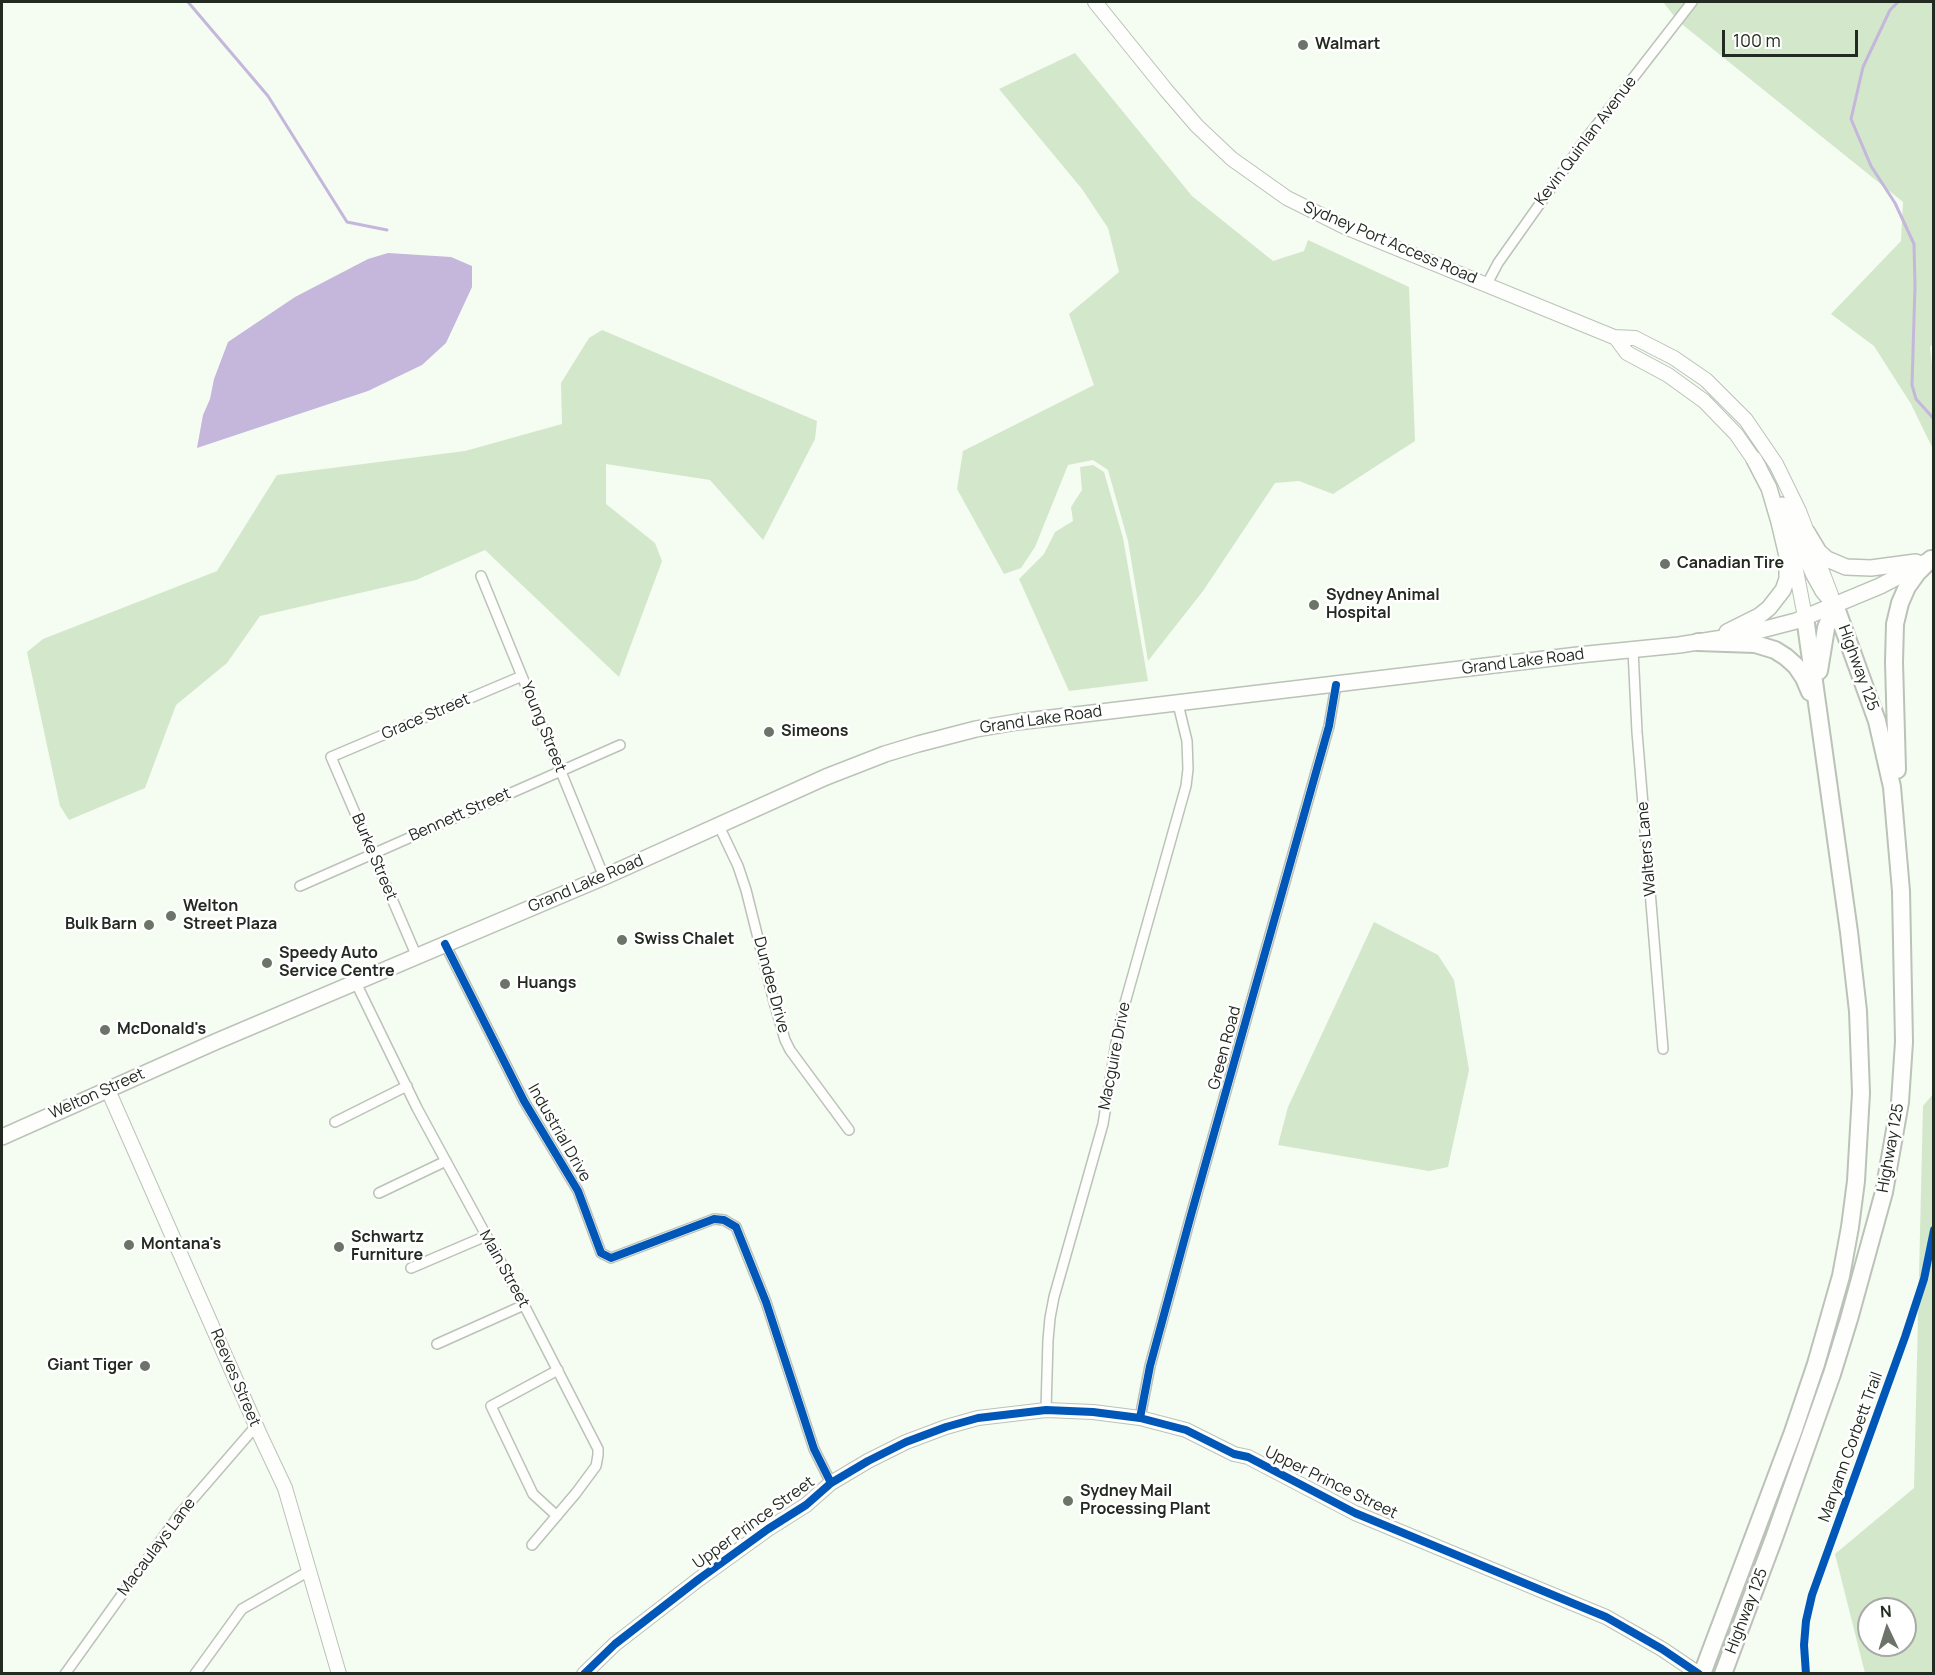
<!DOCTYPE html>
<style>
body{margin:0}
#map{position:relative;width:1935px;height:1675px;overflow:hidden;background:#f5fcf2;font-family:Manrope,sans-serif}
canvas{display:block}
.frame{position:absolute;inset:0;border:3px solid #232a21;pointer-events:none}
.north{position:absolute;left:1857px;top:1597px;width:60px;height:60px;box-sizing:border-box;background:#fff;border:2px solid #a7aaa6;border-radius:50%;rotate:356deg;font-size:16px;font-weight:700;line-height:24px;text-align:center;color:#232a21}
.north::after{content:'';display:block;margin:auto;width:21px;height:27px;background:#6c746a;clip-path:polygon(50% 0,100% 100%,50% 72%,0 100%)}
.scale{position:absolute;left:1722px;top:30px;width:136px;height:27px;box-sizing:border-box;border:3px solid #232a21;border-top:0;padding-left:8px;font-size:18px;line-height:21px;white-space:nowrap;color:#232a21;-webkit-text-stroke:4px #fff;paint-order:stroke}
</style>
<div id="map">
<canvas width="1935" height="1675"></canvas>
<div class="frame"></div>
<div class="north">N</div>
<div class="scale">100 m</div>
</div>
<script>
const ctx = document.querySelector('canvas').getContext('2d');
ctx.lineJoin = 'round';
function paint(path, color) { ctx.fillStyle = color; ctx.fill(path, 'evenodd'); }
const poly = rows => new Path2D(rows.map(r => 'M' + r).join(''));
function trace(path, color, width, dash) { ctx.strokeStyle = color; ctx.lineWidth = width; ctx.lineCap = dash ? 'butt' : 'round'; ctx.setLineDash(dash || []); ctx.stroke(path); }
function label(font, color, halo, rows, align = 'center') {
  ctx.font = font + ' Manrope,sans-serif'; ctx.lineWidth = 5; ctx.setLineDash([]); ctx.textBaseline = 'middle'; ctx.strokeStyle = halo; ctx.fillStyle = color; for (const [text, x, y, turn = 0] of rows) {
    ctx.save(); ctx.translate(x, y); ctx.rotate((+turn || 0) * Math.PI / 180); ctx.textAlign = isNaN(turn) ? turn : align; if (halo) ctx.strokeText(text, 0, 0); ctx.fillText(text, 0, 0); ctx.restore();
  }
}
paint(poly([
 [1663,2,1933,2,1934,342,1930,347,1933,374,1933,449,1911,404,1874,346,1831,314,1901,241,1903,202,1678,21],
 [1075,53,1192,196,1273,261,1304,251,1308,240,1409,287,1415,441,1333,494,1299,481,1275,483,1203,591,1148,661,1128,541,1108,470,1093,460,1068,465,1035,547,1021,568,1004,574,957,489,963,451,1094,385,1069,314,1119,272,1108,228,1082,189,999,89],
 [602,330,817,421,815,439,763,540,710,480,606,464,606,504,655,543,662,561,619,677,485,550,416,580,260,616,227,663,176,705,145,788,69,820,60,806,27,652,43,639,217,571,277,475,465,451,562,424,561,383,589,338],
 [1093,465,1104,472,1123,538,1148,681,1069,691,1019,579,1044,554,1055,532,1073,521,1071,507,1082,490,1080,467],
 [1374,922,1438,955,1454,980,1469,1070,1448,1167,1429,1171,1278,1145,1288,1107],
 [1933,1094,1933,1673,1865,1673,1835,1554,1914,1488,1923,1106],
 [1869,1609,1905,1609,1905,1645,1869,1645]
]), '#d3e7ca');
paint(poly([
 [388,253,451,257,472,266,472,287,446,343,422,365,368,391,197,448,203,415,210,399,214,379,228,342,295,297,368,259]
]), '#c5b6dc');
trace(poly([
 [188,2,268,96,347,222,387,230],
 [1898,2,1890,10,1863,67,1851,119,1871,166,1895,203,1914,244,1915,286,1912,385,1916,399,1934,419]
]), '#c5b6dc', 3);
const street = poly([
 [1487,284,1498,263,1585,140,1692,2],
 [481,576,604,877],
 [1633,650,1637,732,1663,1049],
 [719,826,738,866,746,890,774,1002,785,1040,790,1050,849,1130],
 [300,886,620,745],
 [445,944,524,1101,578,1191,601,1253,611,1258,714,1219,724,1220,736,1227,766,1302,814,1449,831,1483],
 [417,957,331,757,522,676],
 [356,983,417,1108,524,1305,598,1449,598,1455,596,1466,576,1493,532,1545],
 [335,1122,407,1086],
 [379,1193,446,1161],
 [411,1268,486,1236],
 [437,1344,524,1305],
 [1046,1410,1048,1340,1050,1318,1054,1297,1103,1124,1116,1043,1125,1003,1186,786,1188,769,1187,741,1178,704],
 [1140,1418,1150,1366,1191,1215,1329,726,1336,685],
 [557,1516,533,1494,491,1406,558,1370],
 [65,1674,179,1515,256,1426],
 [195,1674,242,1609,309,1571]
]);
const secondary = poly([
 [1095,2,1166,90,1197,126,1232,159,1287,198,1345,227,1614,337,1635,338,1674,358,1706,380,1746,420,1776,464,1799,511,1831,595],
 [1616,338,1627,353,1668,375,1704,401,1736,434,1759,467],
 [1790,539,1805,617],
 [108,1090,261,1437,285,1488,339,1674],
 [584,1674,615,1644,699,1579,768,1529,806,1505,831,1483,868,1461,906,1442,946,1427,978,1418,1046,1410,1093,1412,1140,1418,1186,1430,1234,1454,1248,1457,1355,1513,1606,1617,1662,1649,1699,1674]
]);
const primary = poly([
 [1782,505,1813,573,1823,591,1835,605],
 [1807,532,1819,552,1827,559,1846,567,1871,568,1916,562],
 [1727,632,1759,616,1769,608,1783,590,1787,579,1787,556,1779,522,1769,488,1754,459],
 [2,1137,215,1042,604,877,826,777,885,754,918,744,976,729,1017,722,1578,655,1679,645,1742,635,1796,621,1880,586,1926,562]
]);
const highway = poly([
 [1698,642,1755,644,1775,650,1786,657,1796,666,1804,678,1810,692],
 [1819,671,1826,628,1835,605],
 [1897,770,1894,662,1895,624,1900,603,1907,587,1917,573,1931,559],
 [1702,1674,1793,1432,1816,1364,1841,1276,1850,1227,1856,1181,1861,1093,1858,1011,1849,932,1805,617],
 [1723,1674,1774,1538,1832,1374,1849,1319,1884,1192,1900,1102,1904,1042,1901,891,1892,787,1877,721,1835,605]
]);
trace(street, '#bbc2b8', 12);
trace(secondary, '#bbc2b8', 16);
trace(primary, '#bbc2b8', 18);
trace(highway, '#bbc2b8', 20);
trace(street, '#fefffd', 9);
trace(secondary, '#fefffd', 14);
trace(primary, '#fefffd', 15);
trace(highway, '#fefffd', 16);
trace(poly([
 [445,944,524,1101,578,1191,601,1253,611,1258,714,1219,724,1220,736,1227,766,1302,814,1449,831,1483],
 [1140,1418,1150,1366,1191,1215,1329,726,1336,685],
 [584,1674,615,1644,699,1579,768,1529,806,1505,831,1483,868,1461,906,1442,946,1427,978,1418,1046,1410,1093,1412,1140,1418,1186,1430,1234,1454,1248,1457,1355,1513,1606,1617,1662,1649,1699,1674],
 [1806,1674,1804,1645,1806,1621,1812,1595,1905,1337,1924,1279,1934,1230]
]), '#0057b8', 8);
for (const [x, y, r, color] of [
 [1303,45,6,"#6c746a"],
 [1665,564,6,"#6c746a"],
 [1314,605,6,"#6c746a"],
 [769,732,6,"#6c746a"],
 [171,916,6,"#6c746a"],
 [149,925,6,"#6c746a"],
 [622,940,6,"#6c746a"],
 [267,963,6,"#6c746a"],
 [505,984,6,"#6c746a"],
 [105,1030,6,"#6c746a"],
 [129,1245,6,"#6c746a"],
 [339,1247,6,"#6c746a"],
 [145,1366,6,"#6c746a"],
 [1068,1501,6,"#6c746a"]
]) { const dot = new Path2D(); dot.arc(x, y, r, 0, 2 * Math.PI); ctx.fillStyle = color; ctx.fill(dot); trace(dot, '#fff', 2); }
label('bold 16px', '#232a21', '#fff', [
 ["Walmart",1315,45],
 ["Canadian Tire",1677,564],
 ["Sydney Animal",1326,596],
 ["Hospital",1326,614],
 ["Simeons",781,732],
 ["Welton",183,907],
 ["Street Plaza",183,925],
 ["Bulk Barn",137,925,"right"],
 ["Swiss Chalet",634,940],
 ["Speedy Auto",279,954],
 ["Service Centre",279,972],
 ["Huangs",517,984],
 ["McDonald's",117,1030],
 ["Schwartz",351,1238],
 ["Furniture",351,1256],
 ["Montana's",141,1245],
 ["Giant Tiger",133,1366,"right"],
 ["Sydney Mail",1080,1492],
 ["Processing Plant",1080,1510]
], 'left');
label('16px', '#232a21', '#fff', [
 ["Kevin Quinlan Avenue",1586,141,-53],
 ["Sydney Port Access Road",1390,243,23],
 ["Grand Lake Road",1523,662,-7],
 ["Highway 125",1858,668,70],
 ["Grace Street",426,717,-23],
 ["Grand Lake Road",1041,720,-8],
 ["Young Street",543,727,68],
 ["Bennett Street",460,815,-24],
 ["Walters Lane",1647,849,-95],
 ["Burke Street",374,857,67],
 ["Grand Lake Road",586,884,-23],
 ["Dundee Drive",771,985,75],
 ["Green Road",1225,1048,-75],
 ["Macguire Drive",1115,1056,-79],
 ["Welton Street",97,1094,-24],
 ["Industrial Drive",559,1133,60],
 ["Highway 125",1891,1148,-80],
 ["Main Street",504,1269,61],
 ["Reeves Street",235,1378,67],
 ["Maryann Corbett Trail",1851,1447,-70],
 ["Upper Prince Street",1331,1483,26],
 ["Upper Prince Street",754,1523,-36],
 ["Macaulays Lane",157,1547,-53],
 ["Highway 125",1747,1611,-69]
]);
</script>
